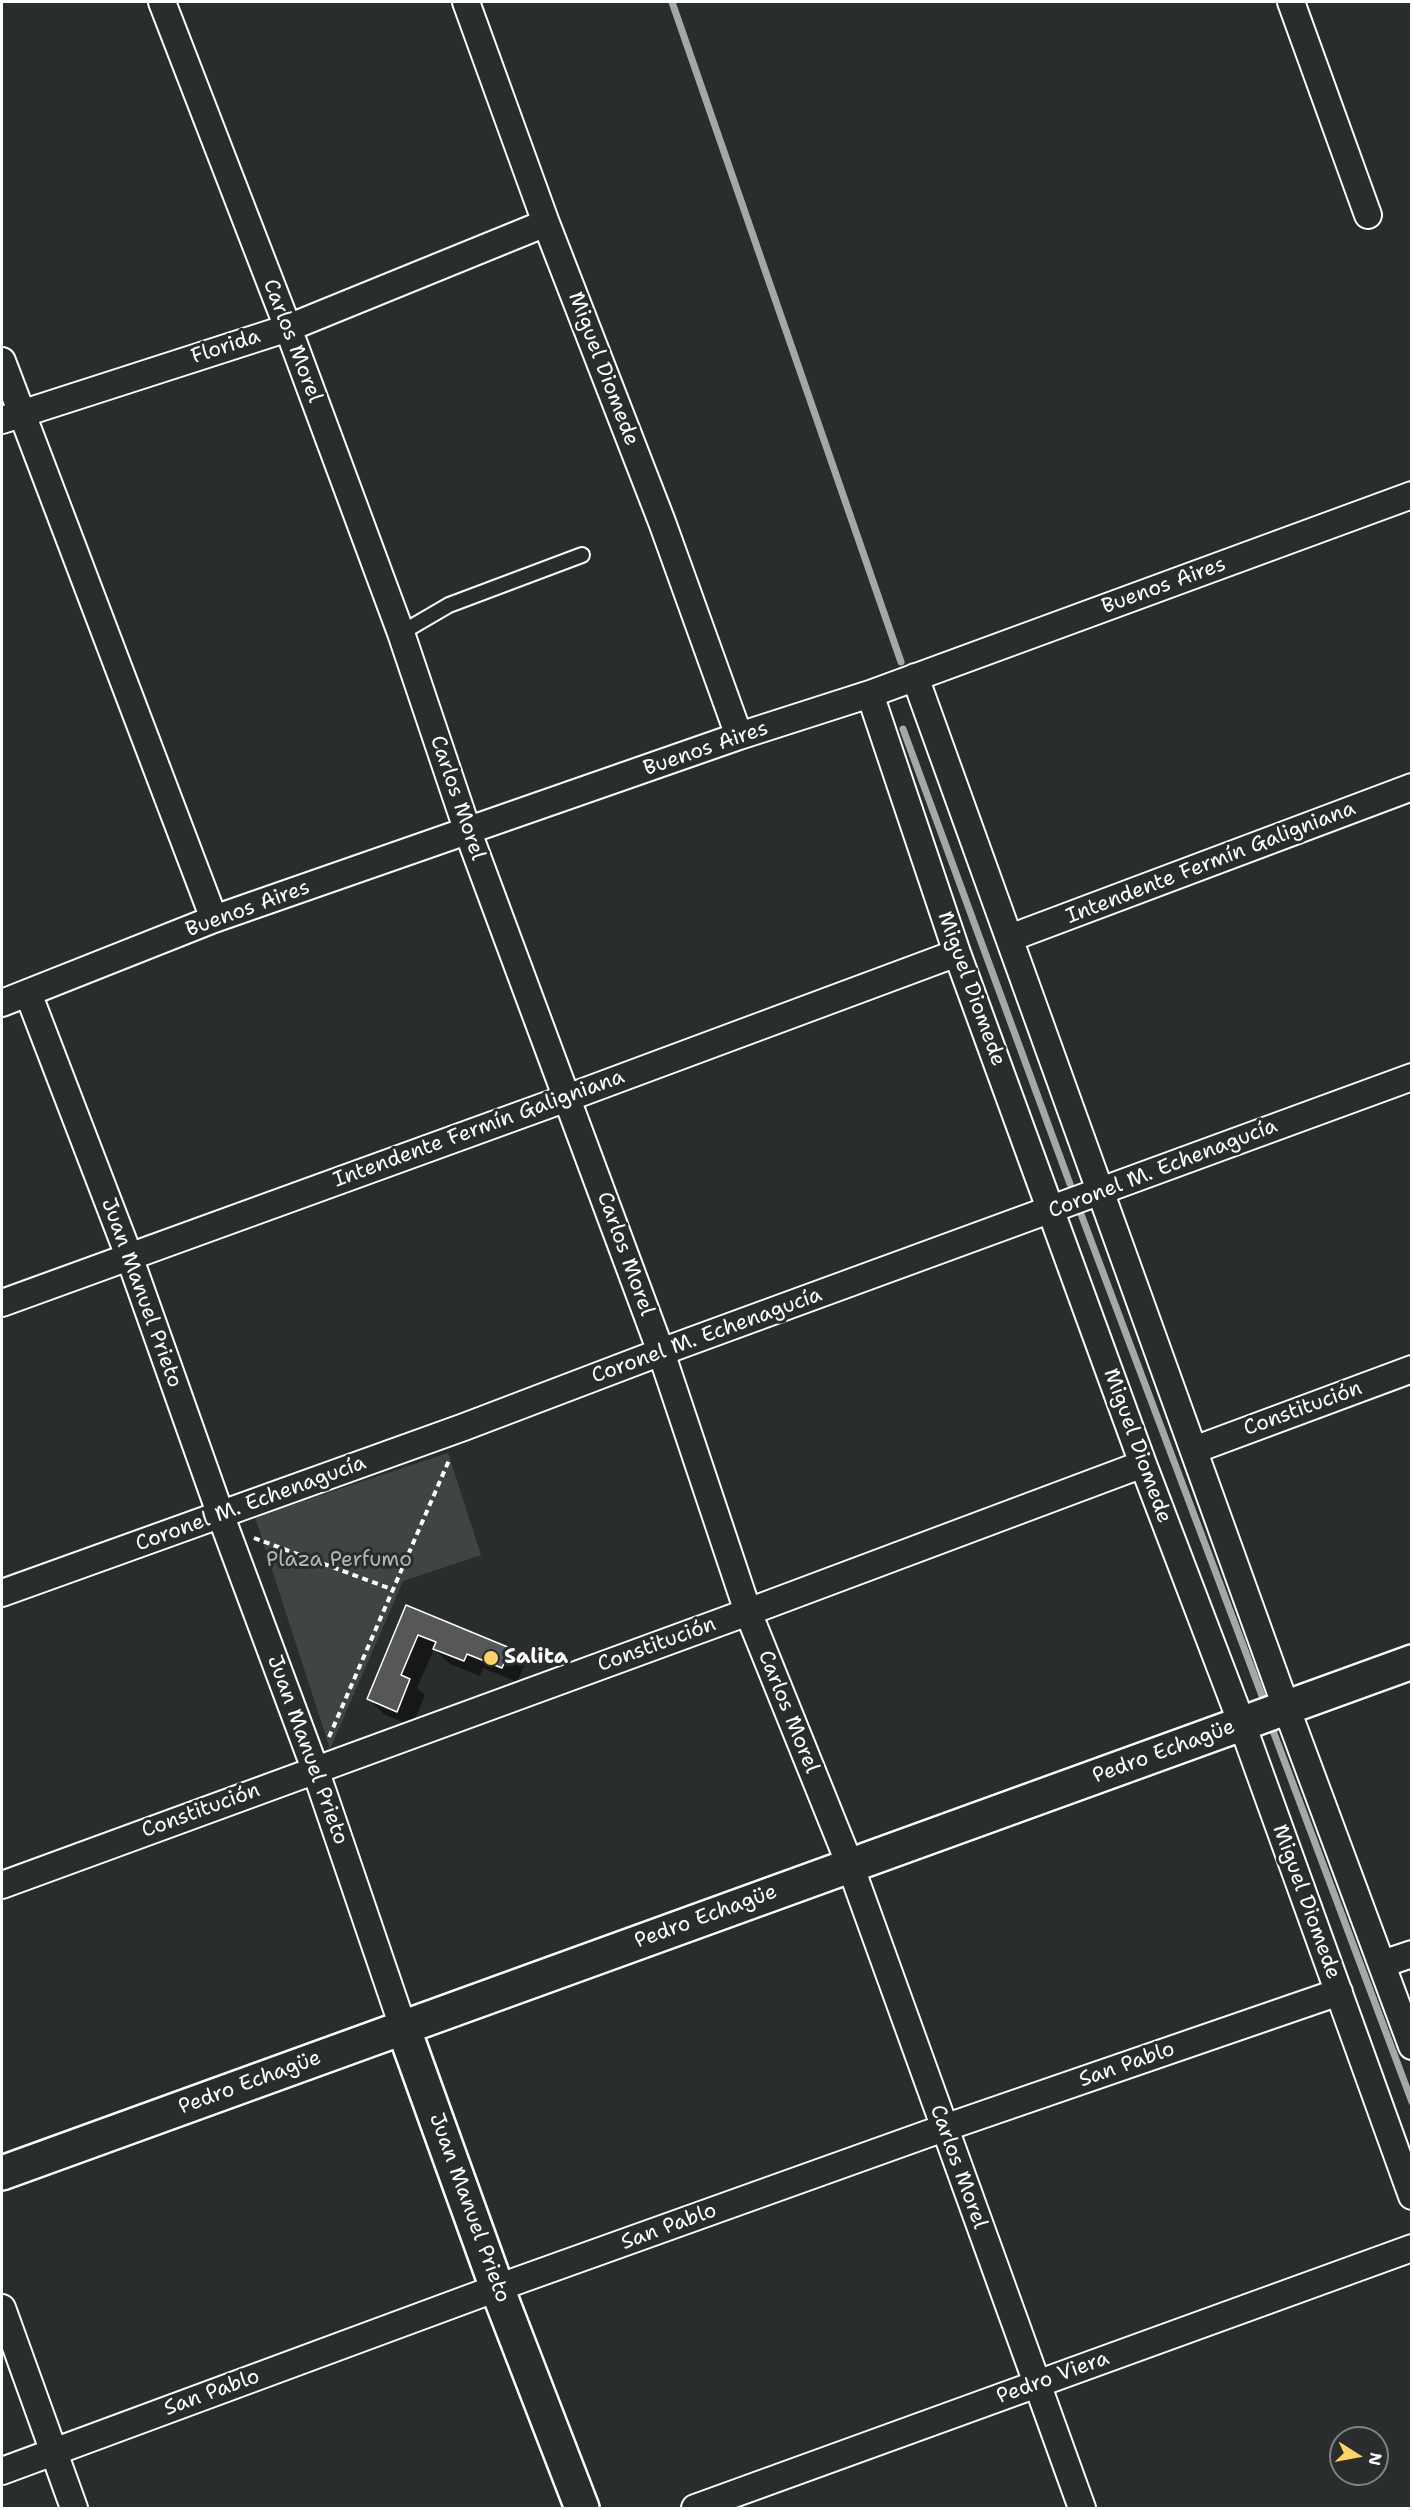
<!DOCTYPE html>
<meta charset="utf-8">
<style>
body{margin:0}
#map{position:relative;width:1413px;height:2510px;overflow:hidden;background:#2a2d2e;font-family:"Shantell Sans",sans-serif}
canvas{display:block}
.frame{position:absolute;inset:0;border:3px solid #fff;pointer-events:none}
.north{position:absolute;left:1329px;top:2426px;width:60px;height:60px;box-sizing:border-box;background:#2a2d2e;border:2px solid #7f8182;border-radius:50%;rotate:101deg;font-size:16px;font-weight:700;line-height:24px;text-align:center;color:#fff}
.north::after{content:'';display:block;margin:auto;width:21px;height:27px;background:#ffd166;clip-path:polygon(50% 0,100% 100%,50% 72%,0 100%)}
</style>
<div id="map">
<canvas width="1413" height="2510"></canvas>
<div class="frame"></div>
<div class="north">N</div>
</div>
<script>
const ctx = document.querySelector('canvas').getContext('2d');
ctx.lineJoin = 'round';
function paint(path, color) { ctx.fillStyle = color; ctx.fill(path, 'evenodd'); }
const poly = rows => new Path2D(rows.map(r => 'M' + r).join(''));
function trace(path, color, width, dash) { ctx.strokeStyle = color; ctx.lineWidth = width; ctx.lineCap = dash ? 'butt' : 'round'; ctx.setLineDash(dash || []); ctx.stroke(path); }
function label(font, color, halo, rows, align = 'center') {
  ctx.font = font + ' "Shantell Sans",sans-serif'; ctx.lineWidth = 6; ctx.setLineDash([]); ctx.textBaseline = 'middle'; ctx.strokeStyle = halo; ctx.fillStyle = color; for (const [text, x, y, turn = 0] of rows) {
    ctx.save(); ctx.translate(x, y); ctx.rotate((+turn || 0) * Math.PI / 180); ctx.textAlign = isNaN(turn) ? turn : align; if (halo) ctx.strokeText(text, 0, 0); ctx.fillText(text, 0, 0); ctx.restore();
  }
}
paint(poly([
 [448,1453,481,1555,403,1581,330,1749,255,1517]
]), '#414445');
paint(poly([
 [407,1607,509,1649,525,1664,517,1682,483,1668,480,1676,450,1664,434,1649,417,1688,425,1695,412,1726,384,1714,369,1699]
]), '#0007');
trace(poly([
 [672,2,901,662],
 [903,729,1070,1184],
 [1081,1214,1264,1701],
 [1272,1728,1412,2102]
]), '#a6a7a7', 7);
const building = poly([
 [406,1605,510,1648,502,1668,467,1654,464,1661,433,1649,436,1642,418,1635,401,1675,410,1679,397,1712,367,1699,406,1605]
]);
paint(building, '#555758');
trace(building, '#fff', 1.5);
const lane = poly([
 [401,633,449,605,582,555]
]);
const street = poly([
 [162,2,288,328,401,633,468,832,661,1352,748,1612,850,1865,1082,2508],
 [466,2,546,223,662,522,739,736],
 [1291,2,1368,215],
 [2,361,214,919],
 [2,420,288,328,546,223],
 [915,677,1286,1707,1412,2046],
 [870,694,957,953,1143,1464,1242,1724,1412,2196],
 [1010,938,1412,787],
 [28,993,129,1256,225,1527,315,1769,403,2027],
 [2,1003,214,919,739,736,870,694,1412,495],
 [2,1303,567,1098,957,953],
 [1194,1450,1412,1369],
 [2,1593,464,1427,661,1352,1412,1077],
 [2,1885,748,1612,1143,1464],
 [1382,1964,1412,1954],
 [2,2308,74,2508],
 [2,2471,497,2288,944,2128,1339,1992],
 [695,2508,1412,2248]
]);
const secondary = poly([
 [403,2027,497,2288,582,2508],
 [2,2173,1412,1662]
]);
trace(lane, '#fff', 18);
trace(street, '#fff', 30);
trace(secondary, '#fff', 38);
trace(poly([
 [254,1538,394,1590],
 [329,1737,450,1458]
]), '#fff', 4, [6, 4.5]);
trace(lane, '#2a2d2e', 14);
trace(street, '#2a2d2e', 26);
trace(secondary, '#2a2d2e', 33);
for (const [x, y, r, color] of [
 [491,1658,8,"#ffd166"]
]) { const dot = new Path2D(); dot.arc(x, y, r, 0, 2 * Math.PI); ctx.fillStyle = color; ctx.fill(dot); trace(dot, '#2a2d2e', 2); }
label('21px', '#fff', '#2a2d2e', [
 ["Carlos Morel",292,341,69],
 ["Florida",226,347,-18],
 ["Miguel Diomede",603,369,69],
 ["Buenos Aires",1164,586,-20],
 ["Buenos Aires",706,749,-19],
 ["Carlos Morel",457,798,71],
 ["Intendente Fermín Galigniana",1211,863,-21],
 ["Buenos Aires",248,909,-20],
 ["Miguel Diomede",971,989,70],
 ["Intendente Fermín Galigniana",479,1129,-20],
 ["Coronel M. Echenagucía",1163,1169,-21],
 ["Carlos Morel",625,1254,70],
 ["Juan Manuel Prieto",141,1293,70],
 ["Coronel M. Echenagucía",707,1336,-20],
 ["Constitución",1303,1409,-20],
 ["Miguel Diomede",1137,1446,70],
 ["Coronel M. Echenagucía",251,1504,-20],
 ["Constitución",657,1645,-20],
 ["Carlos Morel",788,1712,68],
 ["Juan Manuel Prieto",307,1750,70],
 ["Pedro Echagüe",1164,1752,-20],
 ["Constitución",201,1811,-20],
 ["Miguel Diomede",1306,1902,70],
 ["Pedro Echagüe",706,1917,-20],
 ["San Pablo",1127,2065,-19],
 ["Pedro Echagüe",250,2083,-20],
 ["Carlos Morel",958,2167,70],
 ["Juan Manuel Prieto",469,2208,70],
 ["San Pablo",669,2227,-20],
 ["Pedro Viera",1053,2378,-20],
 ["San Pablo",212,2393,-20]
]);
label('21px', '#b3b4b5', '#2a2d2e', [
 ["Plaza Perfumo",339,1561]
]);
label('bold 21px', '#fff', '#2a2d2e', [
 ["Salita",504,1658]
], 'left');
</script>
